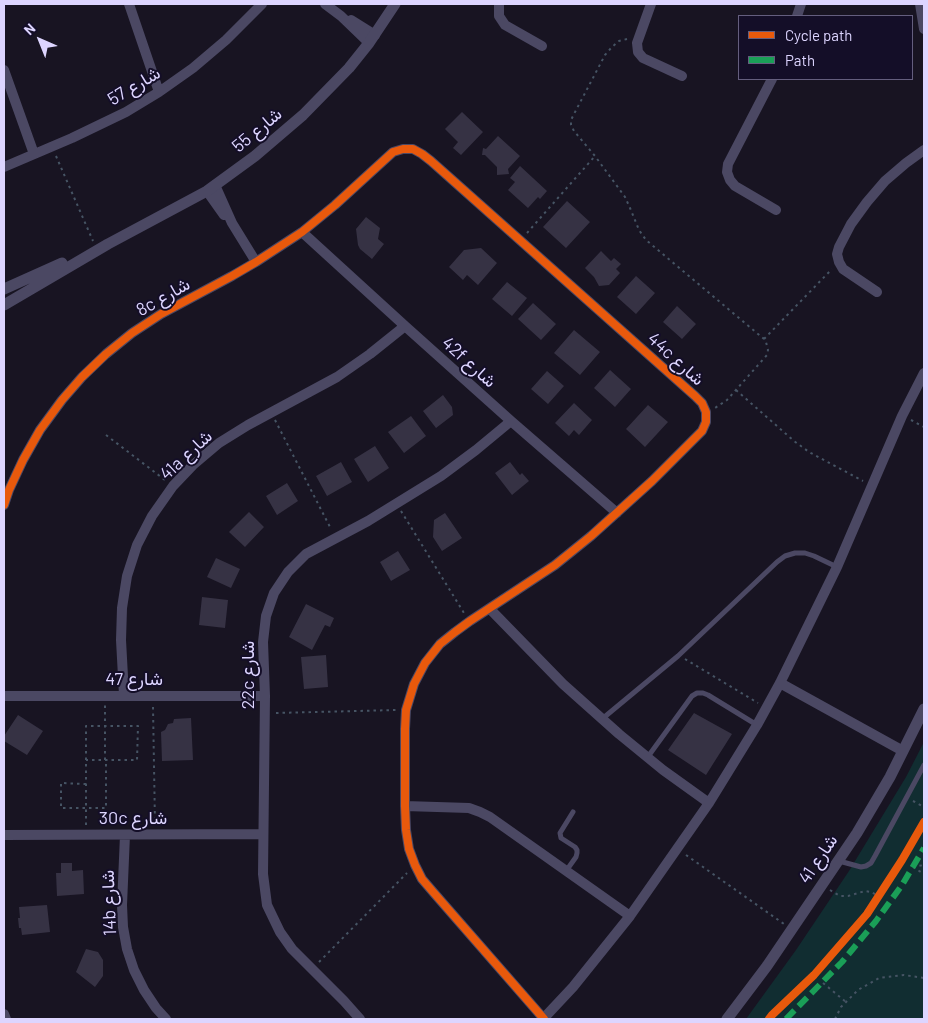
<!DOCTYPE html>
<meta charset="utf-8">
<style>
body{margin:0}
#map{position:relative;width:928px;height:1023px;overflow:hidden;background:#181422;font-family:Barlow,sans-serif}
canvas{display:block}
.frame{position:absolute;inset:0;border:5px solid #ddd5ff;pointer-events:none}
.legend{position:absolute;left:738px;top:15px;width:175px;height:65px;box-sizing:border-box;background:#140e28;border:1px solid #645e7e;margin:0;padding:6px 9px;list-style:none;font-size:15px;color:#ddd5ff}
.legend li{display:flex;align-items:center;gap:10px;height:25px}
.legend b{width:25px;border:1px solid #645e7e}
.north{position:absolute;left:15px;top:15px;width:50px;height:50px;-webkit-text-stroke:4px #140e28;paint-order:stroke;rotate:316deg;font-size:14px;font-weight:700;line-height:20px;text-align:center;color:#ddd5ff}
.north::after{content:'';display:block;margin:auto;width:18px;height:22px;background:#ddd5ff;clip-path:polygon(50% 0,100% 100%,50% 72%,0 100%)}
</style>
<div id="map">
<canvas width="928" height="1023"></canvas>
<div class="frame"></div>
<ul class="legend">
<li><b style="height:6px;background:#e8590c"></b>Cycle path</li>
<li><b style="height:6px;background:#1a9f57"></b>Path</li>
</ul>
<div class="north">N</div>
</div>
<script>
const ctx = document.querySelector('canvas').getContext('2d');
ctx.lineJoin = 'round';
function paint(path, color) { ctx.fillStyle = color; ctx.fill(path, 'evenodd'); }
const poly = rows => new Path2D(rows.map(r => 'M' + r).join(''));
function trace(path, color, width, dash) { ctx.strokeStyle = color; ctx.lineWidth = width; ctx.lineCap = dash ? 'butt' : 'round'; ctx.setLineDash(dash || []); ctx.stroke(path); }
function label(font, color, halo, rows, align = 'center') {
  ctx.font = font + ' Barlow,Vazirmatn,sans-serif'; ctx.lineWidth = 4; ctx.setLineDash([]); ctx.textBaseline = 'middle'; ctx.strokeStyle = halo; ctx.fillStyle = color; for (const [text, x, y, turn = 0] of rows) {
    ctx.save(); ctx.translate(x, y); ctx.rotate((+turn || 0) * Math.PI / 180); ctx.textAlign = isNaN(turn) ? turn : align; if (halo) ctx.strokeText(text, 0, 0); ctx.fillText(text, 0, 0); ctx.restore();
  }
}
paint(poly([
 [924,742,924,1019,746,1019,796,950,849,871,906,777]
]), '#112d31');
paint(poly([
 [462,112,483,132,461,155,453,148,458,142,445,129],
 [498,136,520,156,508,169,509,174,497,175,497,167,485,155,482,155,483,148,486,149],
 [520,166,547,191,540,199,538,197,528,208,508,190,515,182,510,178],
 [567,201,590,222,566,248,543,227],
 [366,217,380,228,378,239,384,244,372,259,360,249,358,245,356,229],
 [481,248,497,263,478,285,467,275,463,280,449,267,464,250],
 [601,251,611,261,614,258,621,264,616,269,620,273,609,285,599,286,594,277,585,268],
 [636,276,655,293,636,314,617,297],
 [507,282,527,298,512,316,492,299],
 [533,303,556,324,541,340,518,319],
 [677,306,696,324,682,339,663,322],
 [574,330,600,352,580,375,554,353],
 [610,370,631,389,615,407,594,388],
 [547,371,564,386,548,404,531,389],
 [443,395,452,407,453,415,436,428,423,411],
 [574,403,592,420,579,435,574,430,569,436,555,423],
 [648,405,668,422,645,447,626,429],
 [411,416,426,436,404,453,388,432],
 [375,446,389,468,368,482,354,459],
 [341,462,352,482,327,496,316,476],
 [510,462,520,475,522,473,529,481,512,495,495,473],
 [287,483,298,501,277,515,266,496],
 [249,512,264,527,245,547,229,532],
 [445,513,462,538,442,551,433,537,434,520],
 [398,551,410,570,391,581,380,562],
 [216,558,240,569,231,588,207,577],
 [202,597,228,600,225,628,199,625],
 [306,604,334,618,330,627,325,625,312,650,289,637],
 [326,655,328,687,304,689,301,657],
 [694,713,732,734,706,775,668,750],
 [18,715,43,731,27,755,4,741,4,736],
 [191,718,193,760,162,761,161,732,165,730,168,724,173,723,174,719],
 [61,863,72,863,72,871,83,870,84,894,57,896,56,873,61,873],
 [47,905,50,932,22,935,21,928,19,928,18,918,20,918,19,907],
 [86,949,98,952,103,960,103,976,95,987,76,972]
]), '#363244');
trace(poly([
 [627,39,619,41,612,47,605,55,574,114,571,120,571,125,574,131,595,156,625,197,630,208,639,230,646,240,764,339,766,342,768,350,767,355,727,400,715,408],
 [56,156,93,241],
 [527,233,595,156],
 [764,339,832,269],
 [736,390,794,441,809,452,863,481],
 [275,420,331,529],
 [911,420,924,427],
 [106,435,165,480],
 [401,511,464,613],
 [685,659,758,703],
 [153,707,155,824],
 [276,713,396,710],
 [105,760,105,705],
 [86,784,61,783,61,808,106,808,106,760],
 [913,801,924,807],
 [86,825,86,726,138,726,137,760,86,760],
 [686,855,784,924],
 [913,867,924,874],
 [913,867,924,865],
 [830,890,840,896,848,896,865,891,871,892,879,896],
 [319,962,407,873],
 [823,983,846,1002],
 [835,1019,841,1007,858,990,879,978,904,975,924,978]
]), '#465464', 2, [2.5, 4]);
trace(poly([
 [602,719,678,656,777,562,785,556,795,553,805,553,814,556,837,567],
 [647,758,692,696,697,693,703,693,708,695,757,725],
 [839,861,861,867,866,866,871,863,875,856,924,765],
 [566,871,576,857,577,853,577,850,575,847,561,838,560,833,573,812]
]), '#4b4863', 5);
trace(poly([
 [129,4,159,92],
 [325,4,341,16,369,43],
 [499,4,499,16,505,25,542,46],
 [651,4,637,43,638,52,643,58,682,76],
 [920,4,924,29],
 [797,16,801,4],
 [351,20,375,35],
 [4,70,34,154],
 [772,79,728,164,727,172,730,180,735,186,776,210],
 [4,167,72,138,126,112,159,92,193,68,226,40,262,4],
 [215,185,232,223,256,262],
 [207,191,224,215],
 [302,232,405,326,511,421,617,513],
 [877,292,843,269,839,262,837,254,839,247,851,224,867,202,885,181,906,163,924,150],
 [4,505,9,490,23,460,40,430,62,400,82,377,106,354,132,333,161,314,232,276,256,262,302,232,335,205,393,152,403,149,413,149,422,154,431,161,695,396,702,403,706,412,706,422,702,431,652,481,591,536,555,565,470,621,455,632,440,644,425,663,414,684,406,710,405,729,405,806,406,830,409,849,415,865,422,879,434,893,544,1019],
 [490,609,563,684,619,734,663,770,709,803],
 [780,683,903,751],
 [124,695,121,640,122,608,127,576,137,545,152,516,173,486,193,465,219,443,248,425,337,377,370,354,405,326],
 [4,696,265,696],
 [405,806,469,808,480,812,490,817,630,916],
 [4,835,263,834],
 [125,835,122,905,123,927,127,949,134,970,144,990,156,1008,166,1019],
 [4,1014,6,1019],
 [360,1019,344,1001,292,949,280,932,267,905,263,874,265,696,263,642,266,616,274,593,288,572,306,554,368,521,441,476,476,450,511,421],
 [543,1019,573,987,630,916,709,803,757,725,780,683,837,567,902,416,924,373]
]), '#4b4863', 10);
trace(poly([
 [4,289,62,263],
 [4,305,108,244,207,191,255,156,303,115,349,68,369,43,395,4],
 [727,1019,767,966,857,833,890,777,924,709]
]), '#4b4863', 11);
trace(poly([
 [786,1019,842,962,876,921,902,885,924,848]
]), '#1a9f57', 6, [12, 6]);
trace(poly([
 [4,505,9,490,23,460,40,430,62,400,82,377,106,354,132,333,161,314,232,276,256,262,302,232,335,205,393,152,403,149,413,149,422,154,431,161,695,396,702,403,706,412,706,422,702,431,652,481,591,536,555,565,470,621,455,632,440,644,425,663,414,684,406,710,405,729,405,806,406,830,409,849,415,865,422,879,434,893,544,1019],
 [769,1019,772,1015,814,975,867,914,902,860,924,822]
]), '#e8590c', 8);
label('18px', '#ddd5ff', '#140e28', [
 ["شارع 57",134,86,-31],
 ["شارع 55",257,130,-40],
 ["8c شارع",163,297,-30],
 ["44c شارع",676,359,42],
 ["42f شارع",469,362,42],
 ["41a شارع",186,455,-43],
 ["22c شارع",248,675,-90],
 ["شارع 47",134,679],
 ["30c شارع",133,818],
 ["شارع 41",818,859,-56],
 ["14b شارع",109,903,-92]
]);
</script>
